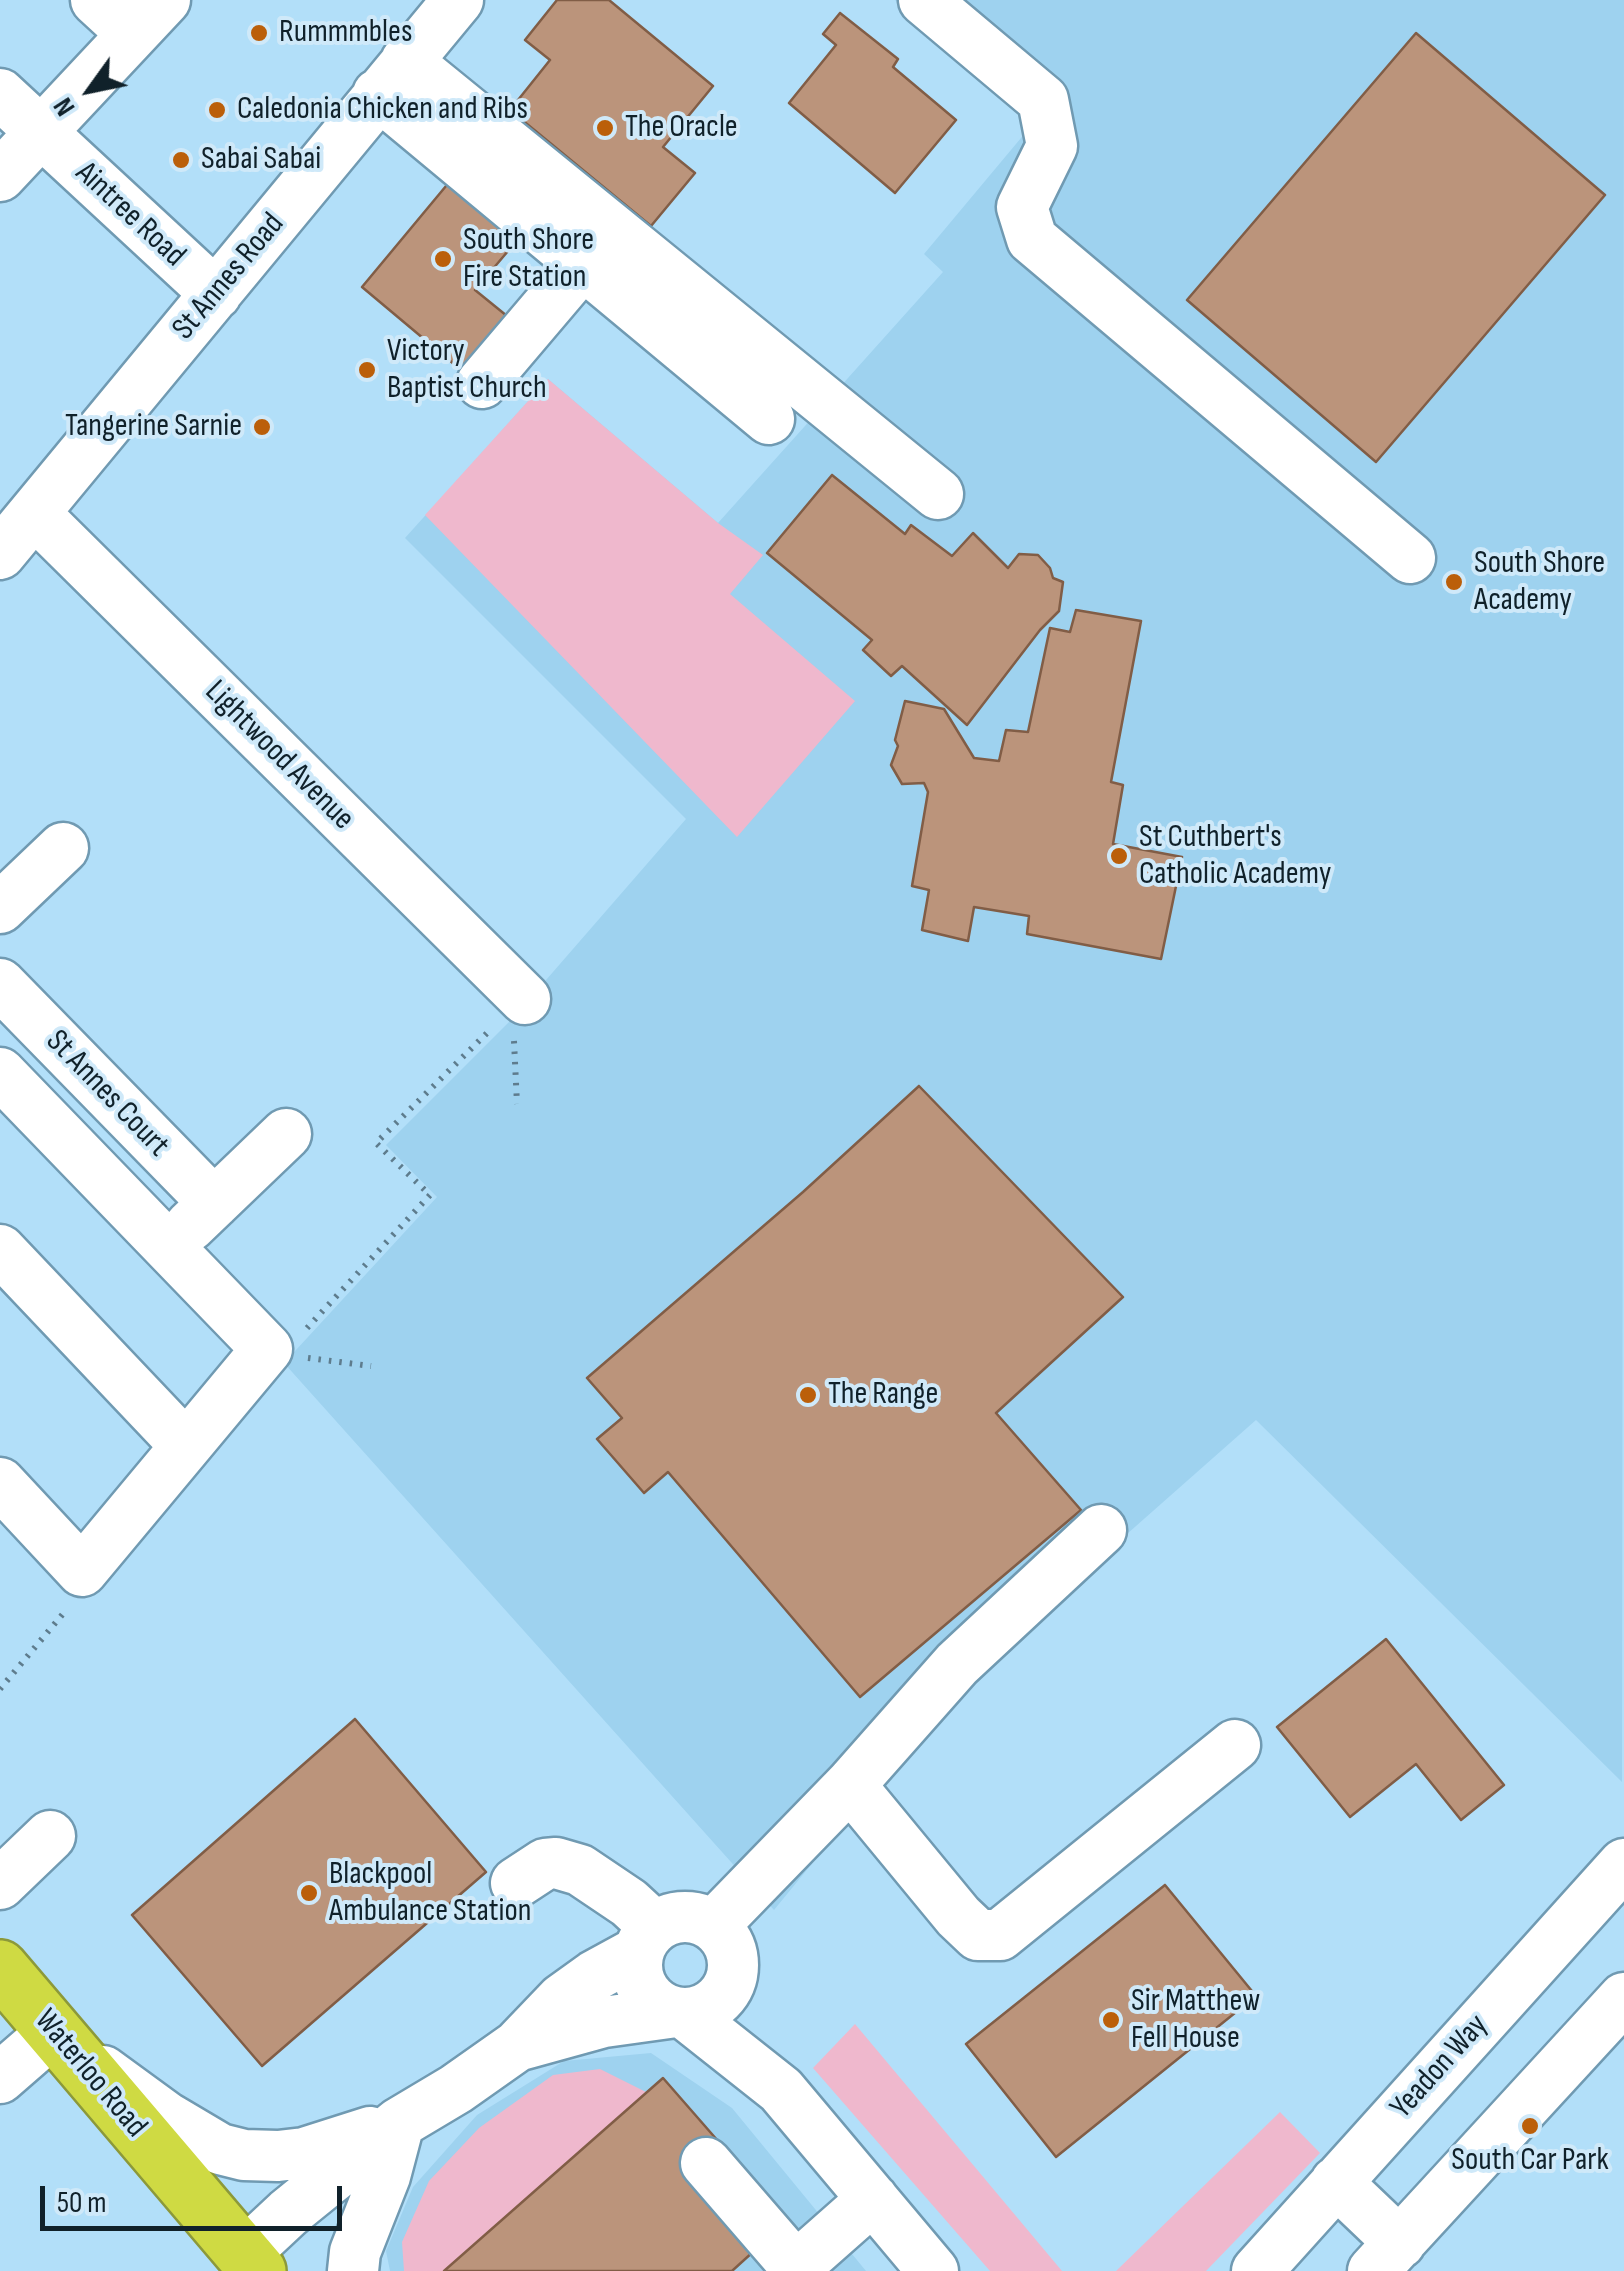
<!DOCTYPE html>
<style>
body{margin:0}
#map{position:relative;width:1624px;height:2271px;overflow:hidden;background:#b2dff9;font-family:"Sofia Sans Condensed",sans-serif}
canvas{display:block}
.north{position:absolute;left:40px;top:40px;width:100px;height:100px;-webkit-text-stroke:8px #cfe9f9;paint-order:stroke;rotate:237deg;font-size:28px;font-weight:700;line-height:40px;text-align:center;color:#10212a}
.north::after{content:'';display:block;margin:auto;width:35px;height:45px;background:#10212a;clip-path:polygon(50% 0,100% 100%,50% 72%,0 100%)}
.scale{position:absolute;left:40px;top:2186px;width:302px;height:45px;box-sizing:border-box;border:5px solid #10212a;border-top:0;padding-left:12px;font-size:30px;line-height:35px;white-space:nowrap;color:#10212a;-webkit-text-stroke:8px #cfe9f9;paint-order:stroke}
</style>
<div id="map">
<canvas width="1624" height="2271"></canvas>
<div class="north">N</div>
<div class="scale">50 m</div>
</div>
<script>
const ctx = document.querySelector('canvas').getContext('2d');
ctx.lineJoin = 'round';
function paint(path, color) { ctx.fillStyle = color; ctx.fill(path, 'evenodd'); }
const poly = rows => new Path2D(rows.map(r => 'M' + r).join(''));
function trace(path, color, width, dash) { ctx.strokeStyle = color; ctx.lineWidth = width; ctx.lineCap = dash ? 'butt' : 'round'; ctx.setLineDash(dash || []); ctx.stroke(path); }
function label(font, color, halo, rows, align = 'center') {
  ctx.font = font + ' "Sofia Sans Condensed",sans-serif'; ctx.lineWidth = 8; ctx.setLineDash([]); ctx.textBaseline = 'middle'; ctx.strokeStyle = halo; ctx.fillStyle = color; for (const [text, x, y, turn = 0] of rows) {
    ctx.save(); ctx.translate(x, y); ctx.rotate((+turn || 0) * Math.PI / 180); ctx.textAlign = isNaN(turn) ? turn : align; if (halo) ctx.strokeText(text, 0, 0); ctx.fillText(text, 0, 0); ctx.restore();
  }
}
paint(poly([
 [895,0,1624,0,1622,1782,1256,1420,964,1678,774,1910,284,1363,437,1197,386,1145,513,1018,686,819,405,538,548,379,718,523,943,272,924,254,1026,132,1019,107,1003,91],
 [651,2053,732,2108,866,2271,390,2271,386,2251,413,2187,477,2115,564,2061]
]), '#9ed2ef');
paint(poly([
 [548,379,718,523,763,555,730,594,855,701,737,837,425,515],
 [855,2024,1062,2271,990,2271,813,2068],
 [600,2069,646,2092,444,2271,404,2271,402,2242,429,2181,479,2128,553,2075],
 [1280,2112,1320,2153,1206,2271,1116,2271]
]), '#efb8cd');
const building = poly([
 [557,0,609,0,713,86,663,147,695,173,651,226,510,110,550,60,525,40,557,0],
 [840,13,898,59,893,67,956,120,895,193,789,103,836,45,823,34,840,13],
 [1416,33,1605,195,1376,462,1187,300,1416,33],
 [456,174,525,231,475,290,507,316,461,370,362,287,456,174],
 [832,475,905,534,911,525,952,556,973,533,1008,568,1019,554,1038,555,1050,568,1053,578,1063,582,1059,611,1040,630,967,725,902,666,891,676,863,650,872,640,767,553,832,475],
 [1076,610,1141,621,1111,782,1123,785,1113,844,1182,857,1161,959,1027,934,1029,916,974,907,968,941,922,930,929,890,912,886,928,792,924,783,902,784,891,765,898,746,895,740,905,701,944,709,974,758,999,761,1006,730,1028,732,1050,628,1070,632,1076,610],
 [919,1086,1123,1297,996,1413,1081,1510,860,1697,668,1472,644,1493,597,1439,622,1418,587,1378,803,1192,919,1086],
 [1386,1639,1504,1785,1461,1820,1416,1764,1350,1817,1277,1727,1386,1639],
 [355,1719,486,1872,262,2066,132,1915,355,1719],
 [1165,1885,1256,1996,1056,2157,966,2044,1165,1885],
 [663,2078,718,2141,695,2161,765,2241,732,2271,444,2271,663,2078]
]);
paint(building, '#bb947b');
trace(building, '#815d46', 2.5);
const minor = poly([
 [96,0,133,34],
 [924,0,1043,100,1052,146,1022,207,1032,239,1410,558],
 [406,61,938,494],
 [0,94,216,294],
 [378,94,769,419],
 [0,176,165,0],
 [482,383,583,264],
 [34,513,525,999],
 [0,554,458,0],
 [0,908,63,848],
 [0,984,214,1203],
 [0,1073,267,1349,82,1571,0,1483],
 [190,1226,286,1134],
 [0,1250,185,1445],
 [850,1785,958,1916,978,1935,1000,1935,1235,1745],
 [516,1883,545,1864,556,1863,580,1870,629,1903,655,1927],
 [0,1884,50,1836],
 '637 1965a48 48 0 1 1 96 0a48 48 0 1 1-96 0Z',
 [713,1926,850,1785,957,1664,1101,1530],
 [685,2014,781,2090,933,2271],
 [517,2046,604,2022,676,2012],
 [103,2071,166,2117,220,2149,244,2155,278,2156,304,2153,370,2132],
 [0,2078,54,2031],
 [706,2163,796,2267,873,2199],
 [1336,2182,1400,2243],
 [243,2255,288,2213,399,2123,456,2089,517,2046,562,1999,594,1976,638,1952],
 [353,2271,355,2252,385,2176,399,2123],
 [1257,2271,1624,1864],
 [1373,2271,1624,1998]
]);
const highway = poly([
 [0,1968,258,2271]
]);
trace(minor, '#709ab2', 55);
trace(highway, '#8c993a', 60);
trace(poly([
 [514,1041,517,1104],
 [307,1328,430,1195,376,1143,491,1029],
 [308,1358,371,1366],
 [0,1689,67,1609]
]), '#5e7c8d', 6, [2.5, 8]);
trace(minor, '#fff', 50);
trace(highway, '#cfda43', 55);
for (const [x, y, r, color] of [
 [259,33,10,"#bb5f0a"],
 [217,110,10,"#bb5f0a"],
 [605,128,10,"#bb5f0a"],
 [181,160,10,"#bb5f0a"],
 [443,259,10,"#bb5f0a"],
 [367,370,10,"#bb5f0a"],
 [262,427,10,"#bb5f0a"],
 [1454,582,10,"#bb5f0a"],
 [1119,856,10,"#bb5f0a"],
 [808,1395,10,"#bb5f0a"],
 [309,1893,10,"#bb5f0a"],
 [1111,2020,10,"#bb5f0a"],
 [1530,2126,10,"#bb5f0a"]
]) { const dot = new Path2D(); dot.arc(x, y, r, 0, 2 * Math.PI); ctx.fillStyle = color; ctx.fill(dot); trace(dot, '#cfe9f9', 4); }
label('32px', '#10212a', '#cfe9f9', [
 ["Rummmbles",279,33],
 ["Caledonia Chicken and Ribs",237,110],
 ["The Oracle",625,128],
 ["Sabai Sabai",201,160],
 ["South Shore",463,241],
 ["Fire Station",463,278],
 ["Victory",387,352],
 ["Baptist Church",387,389],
 ["Tangerine Sarnie",242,427,"right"],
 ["South Shore",1474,564],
 ["Academy",1474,601],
 ["St Cuthbert's",1139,838],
 ["Catholic Academy",1139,875],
 ["The Range",828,1395],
 ["Blackpool",329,1875],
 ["Ambulance Station",329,1912],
 ["Sir Matthew",1131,2002],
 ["Fell House",1131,2039],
 ["South Car Park",1530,2161,"center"]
], 'left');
label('32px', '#10212a', '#cfe9f9', [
 ["Aintree Road",130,215,43],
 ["St Annes Road",229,277,-50],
 ["Lightwood Avenue",279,756,45],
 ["St Annes Court",107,1094,46],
 ["Yeadon Way",1440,2067,-48],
 ["Waterloo Road",90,2074,50]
]);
</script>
